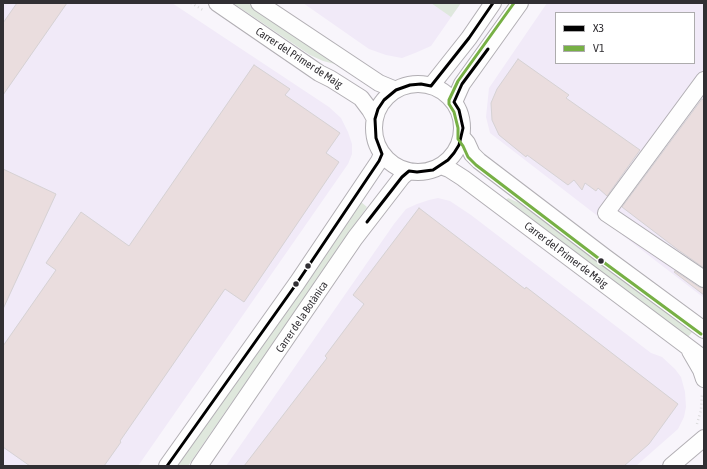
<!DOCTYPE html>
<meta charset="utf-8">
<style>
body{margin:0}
#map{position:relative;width:707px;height:469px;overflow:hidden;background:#f8f5fb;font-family:"Asap Condensed",sans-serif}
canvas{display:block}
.frame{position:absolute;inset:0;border:4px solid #312f33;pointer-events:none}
.legend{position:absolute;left:555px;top:12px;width:140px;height:52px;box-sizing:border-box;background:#fff;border:1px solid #adacad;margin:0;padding:5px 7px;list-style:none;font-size:12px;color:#312f33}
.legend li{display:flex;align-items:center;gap:8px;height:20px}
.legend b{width:20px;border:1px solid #adacad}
</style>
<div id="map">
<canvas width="707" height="469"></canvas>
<div class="frame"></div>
<ul class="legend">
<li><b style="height:5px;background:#000"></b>X3</li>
<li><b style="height:5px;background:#77b045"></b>V1</li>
</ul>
</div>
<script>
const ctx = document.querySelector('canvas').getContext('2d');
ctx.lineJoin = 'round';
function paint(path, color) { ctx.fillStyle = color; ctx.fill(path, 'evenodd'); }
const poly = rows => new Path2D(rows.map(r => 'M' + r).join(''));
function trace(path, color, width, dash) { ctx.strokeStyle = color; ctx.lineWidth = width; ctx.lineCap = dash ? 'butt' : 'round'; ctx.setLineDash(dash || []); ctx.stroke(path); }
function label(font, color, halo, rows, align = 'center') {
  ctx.font = font + ' "Asap Condensed",sans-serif'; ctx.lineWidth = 3; ctx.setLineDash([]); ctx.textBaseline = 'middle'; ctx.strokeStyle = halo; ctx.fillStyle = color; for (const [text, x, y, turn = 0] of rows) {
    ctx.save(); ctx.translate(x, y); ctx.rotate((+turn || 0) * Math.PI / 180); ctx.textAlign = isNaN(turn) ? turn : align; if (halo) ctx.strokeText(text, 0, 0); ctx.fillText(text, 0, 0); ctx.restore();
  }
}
paint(poly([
 [3,3,172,3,329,107,341,118,348,132,352,144,352,154,348,164,138,466,3,466],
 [303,3,461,3,431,46,415,53,402,58,386,55,369,49],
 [547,3,704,3,704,298,490,133,486,117,489,88],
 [556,13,694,13,694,63,556,63],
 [438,198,450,201,471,215,651,353,662,357,675,369,681,377,685,392,686,407,684,417,678,429,636,466,226,466,394,224,406,209,417,204,429,200]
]), '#f1eaf8');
paint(poly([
 [233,3,248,3,336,63,335,64,323,61,310,55],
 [431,3,461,3,451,17],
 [508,198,524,205,693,331,688,337,506,200],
 [361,202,367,207,188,466,177,466]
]), '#dfe8dd');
const building = poly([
 [17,3,67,3,3,95,3,23,17,3],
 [518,59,569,95,566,98,640,150,607,196,598,188,596,191,585,183,582,190,574,180,568,185,527,155,526,157,499,135,492,120,491,103,497,89,518,59],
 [254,65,290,89,285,95,340,133,326,153,339,162,244,302,225,289,120,441,121,442,104,466,30,466,3,447,3,346,56,270,46,263,81,212,129,246,254,65],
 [702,99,704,101,704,268,677,249,622,207,702,99],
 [3,169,56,194,3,309,3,169],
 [419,208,525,289,526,287,678,404,649,444,624,466,244,466,327,358,325,356,364,304,353,295,419,208],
 [675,271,699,287,704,288,704,295,674,272,675,271]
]);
paint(building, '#eaddde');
trace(building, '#d6d2d4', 1);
const minor = poly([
 [217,3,319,73,331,79,361,98,370,110,375,119],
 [259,3,379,83,396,90],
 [704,80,606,213,704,279],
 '374 128a44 44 0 1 1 88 0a44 44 0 1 1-88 0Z',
 [431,86,469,38,493,3],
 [454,102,462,84,520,3],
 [462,137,467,143,472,154,479,161,605,257,704,330],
 [441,166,449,169,463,178,704,359],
 [690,351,701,370,704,379],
 [167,466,297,283,379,161,382,154],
 [199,466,355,238,402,177,409,171],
 [671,466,704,438]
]);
trace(minor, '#b2afb4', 18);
trace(poly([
 [191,3,203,10],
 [697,424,701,410,702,394]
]), '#dbdbdc', 2.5, [1, 3]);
trace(minor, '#fefefe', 16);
trace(poly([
 [367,222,402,177,409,171,417,172,433,170,448,160,454,153,459,145,463,128,459,110,454,102,462,84,488,49],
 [167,466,297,283,379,161,382,154,376,138,375,119,378,109,384,100,396,90,410,85,421,84,431,86,469,38,493,3]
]), '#000', 3);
trace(poly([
 [514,3,458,81,449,100,449,104,454,112,458,128,458,139,463,146,468,157,476,165,602,261,701,334]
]), '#77b045', 3);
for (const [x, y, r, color] of [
 [601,261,3.5,"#312f33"],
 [308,266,3.5,"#312f33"],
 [296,284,3.5,"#312f33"]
]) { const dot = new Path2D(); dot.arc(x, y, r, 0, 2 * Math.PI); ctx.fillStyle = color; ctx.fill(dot); trace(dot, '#fff', 1.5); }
label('11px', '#312f33', '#fff', [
 ["Carrer del Primer de Maig",299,58,33],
 ["Carrer del Primer de Maig",566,255,37],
 ["Carrer de la Botànica",302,317,-56]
]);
</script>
